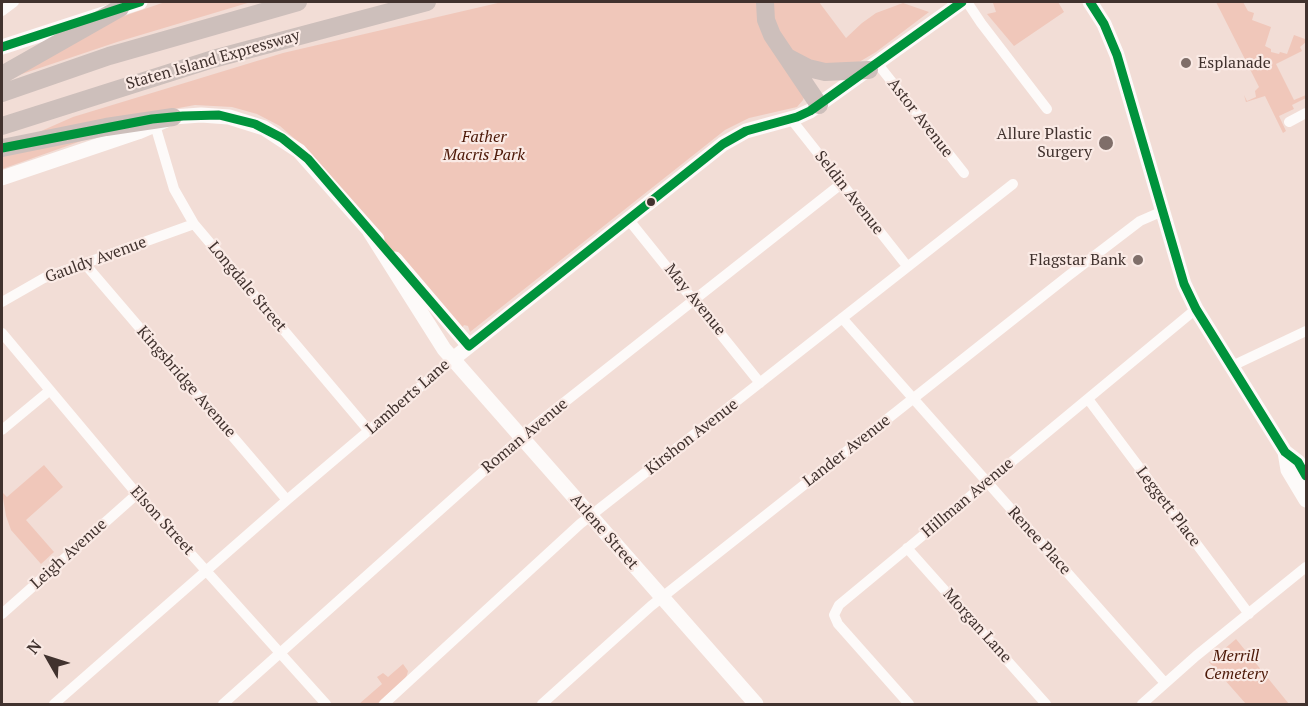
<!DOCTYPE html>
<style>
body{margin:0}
#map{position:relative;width:1308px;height:706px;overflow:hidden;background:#f2ddd6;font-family:"PT Serif",serif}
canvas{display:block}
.frame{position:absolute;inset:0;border:3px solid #41322e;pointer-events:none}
.north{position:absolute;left:18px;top:628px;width:60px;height:60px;-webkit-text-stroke:4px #faeae5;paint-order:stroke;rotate:309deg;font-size:16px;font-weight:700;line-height:24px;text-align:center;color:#41322e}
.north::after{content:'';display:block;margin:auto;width:21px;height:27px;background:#41322e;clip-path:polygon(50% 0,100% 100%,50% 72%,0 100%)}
</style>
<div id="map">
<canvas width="1308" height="706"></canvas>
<div class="frame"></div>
<div class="north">N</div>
</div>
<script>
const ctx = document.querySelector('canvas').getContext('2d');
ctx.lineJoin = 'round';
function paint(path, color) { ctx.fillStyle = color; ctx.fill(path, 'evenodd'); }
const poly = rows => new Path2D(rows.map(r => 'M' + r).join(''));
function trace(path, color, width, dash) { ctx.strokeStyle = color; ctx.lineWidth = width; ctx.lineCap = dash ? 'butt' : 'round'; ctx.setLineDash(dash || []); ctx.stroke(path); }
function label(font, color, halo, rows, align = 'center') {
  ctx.font = font + ' "PT Serif",serif'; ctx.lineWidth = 4.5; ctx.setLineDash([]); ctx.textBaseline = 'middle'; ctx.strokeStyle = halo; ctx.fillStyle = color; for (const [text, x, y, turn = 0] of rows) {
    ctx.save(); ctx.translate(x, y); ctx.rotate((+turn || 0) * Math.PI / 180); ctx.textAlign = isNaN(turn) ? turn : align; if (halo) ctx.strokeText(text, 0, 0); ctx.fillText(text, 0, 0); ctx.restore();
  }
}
paint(poly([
 [165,2,251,2,117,42,13,77,89,28],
 [502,2,761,2,805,95,803,100,797,107,749,118,725,130,470,332,468,326,464,325,460,331,312,154,280,126,257,114,232,107,195,105,32,135,73,117,283,53],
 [771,2,819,2,846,38,862,23,876,13,903,3,929,12,876,52,854,65,841,68,799,59,775,29],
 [1011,2,1058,2,1064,12,1014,46,987,14,996,12,993,3],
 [1216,2,1243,2,1248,11,1254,13,1252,20,1271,27,1265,46,1271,49,1271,52,1279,54,1280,52,1287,54,1294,35,1305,39,1306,36,1306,42,1300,47,1302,51,1276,64,1294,100,1306,95,1306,98,1292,105,1294,109,1279,116,1286,131,1283,133,1265,96,1246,102,1244,95,1247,101,1256,97,1255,91,1259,87],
 [101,134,2,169,2,153],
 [44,465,63,487,26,520,54,552,41,564,11,530,6,516,2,492,7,497],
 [1236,639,1289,704,1246,704,1209,662],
 [403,664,408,671,406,678,377,704,359,704,382,684,377,677,383,673,388,677]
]), '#f0c7ba');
trace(poly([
 [967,2,981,23,1047,109],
 [2,11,14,2],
 [877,63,964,173],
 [791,119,907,266],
 [1289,122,1306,113],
 [155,125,174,189,194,224,369,431],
 [628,219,760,383],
 [85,264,287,500],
 [2,302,44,278,194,224],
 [842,318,1165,683],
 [2,333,137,494,326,704],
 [1232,366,1306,331],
 [1088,399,1249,614],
 [2,430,49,391],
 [907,548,1046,704],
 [2,614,137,494],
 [54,704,287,500,453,359],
 [223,704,533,427,841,184],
 [384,704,580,524,1013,184],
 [542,704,651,606,1068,276,1140,221,1163,211],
 [909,704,838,624,834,615,839,605,1196,309],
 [1142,704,1196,656,1306,567]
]), '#fdfaf9', 10);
trace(poly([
 [1090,2,1104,24,1117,55,1184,284,1196,309,1285,452,1298,462,1306,476],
 [2,47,140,2],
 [2,178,138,132,173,117,201,115,229,117,264,128,299,151,377,239],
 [370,232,444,349,756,704],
 [395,259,469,346],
 [453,359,723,144,746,131,797,117,810,111,962,2],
 [1285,452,1288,470,1306,500]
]), '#fdfaf9', 15);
trace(poly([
 [765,2,766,20,772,35,819,105],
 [787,57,808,68,825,72,869,70],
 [2,75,120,8],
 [2,93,109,56,298,2],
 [2,126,213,59,427,2],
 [2,148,106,127,173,117]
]), '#cdbfbb', 18);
trace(poly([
 [1090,2,1104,24,1117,55,1184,284,1196,309,1285,452,1298,462,1306,476],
 [2,47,140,2],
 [2,148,152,119,183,116,219,115,255,124,282,138,308,159,469,346,723,144,746,131,797,117,810,111,962,2]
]), '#00933c', 9);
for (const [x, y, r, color] of [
 [1186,63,6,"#7f6e69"],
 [1106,143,8,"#7f6e69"],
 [651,202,5,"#41322e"],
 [1138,260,6,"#7f6e69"]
]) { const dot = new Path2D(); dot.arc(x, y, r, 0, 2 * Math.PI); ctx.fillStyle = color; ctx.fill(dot); trace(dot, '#faeae5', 2); }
label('16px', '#41322e', '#faeae5', [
 ["Staten Island Expressway",213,60,-16],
 ["Astor Avenue",920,118,52],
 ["Seldin Avenue",849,193,52],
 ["Gauldy Avenue",96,260,-20],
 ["Longdale Street",247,287,50],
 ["May Avenue",695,300,51],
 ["Kingsbridge Avenue",186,382,49],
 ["Lamberts Lane",408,397,-41],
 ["Roman Avenue",525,436,-40],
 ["Kirshon Avenue",692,437,-38],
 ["Lander Avenue",847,451,-38],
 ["Hillman Avenue",968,498,-40],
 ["Leggett Place",1168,507,53],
 ["Elson Street",162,521,48],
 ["Arlene Street",604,532,49],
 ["Renee Place",1039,541,48],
 ["Leigh Avenue",69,554,-42],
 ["Morgan Lane",977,626,48]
]);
label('16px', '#41322e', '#faeae5', [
 ["Esplanade",1198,63,"left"],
 ["Allure Plastic",1092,134],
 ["Surgery",1092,152],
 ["Flagstar Bank",1126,260]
], 'right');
label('italic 16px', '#4c1807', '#faeae5', [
 ["Father",484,137],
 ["Macris Park",484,155],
 ["Merrill",1236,656],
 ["Cemetery",1236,674]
]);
</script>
